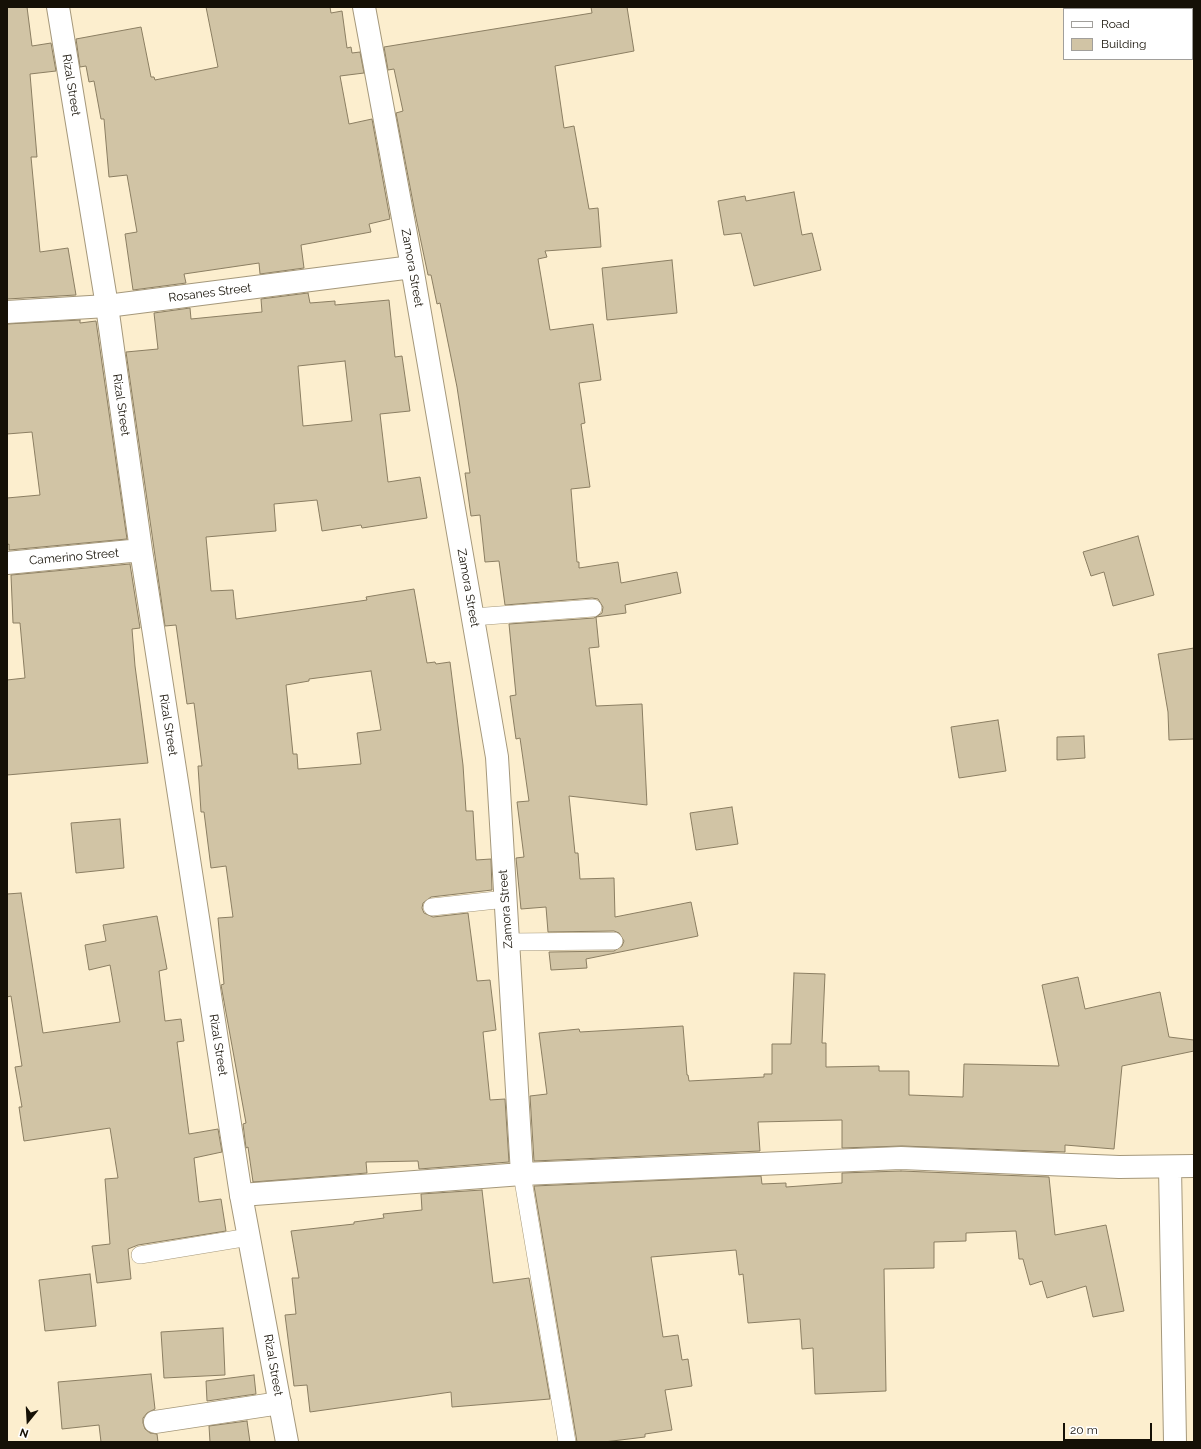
<!DOCTYPE html>
<style>
body{margin:0}
#map{position:relative;width:1201px;height:1449px;overflow:hidden;background:#fceece;font-family:Raleway,sans-serif}
canvas{display:block}
.frame{position:absolute;inset:0;border:8px solid #151006;pointer-events:none}
.legend{position:absolute;left:1063px;top:8px;width:130px;height:52px;box-sizing:border-box;background:#fff;border:1px solid #a19f9b;margin:0;padding:5px 7px;list-style:none;font-size:12px;color:#151006}
.legend li{display:flex;align-items:center;gap:8px;height:20px}
.legend b{width:20px;border:1px solid #a19f9b}
.north{position:absolute;left:8px;top:1401px;width:40px;height:40px;-webkit-text-stroke:3px #fff;paint-order:stroke;rotate:198deg;font-size:11px;font-weight:700;line-height:16px;text-align:center;color:#151006}
.north::after{content:'';display:block;margin:auto;width:14px;height:18px;background:#151006;clip-path:polygon(50% 0,100% 100%,50% 72%,0 100%)}
.scale{position:absolute;left:1063px;top:1423px;width:89px;height:18px;box-sizing:border-box;border:2px solid #151006;border-top:0;padding-left:5px;font-size:12px;line-height:14px;white-space:nowrap;color:#151006;-webkit-text-stroke:3px #fff;paint-order:stroke}
</style>
<div id="map">
<canvas width="1201" height="1449"></canvas>
<div class="frame"></div>
<ul class="legend">
<li><b style="height:5px;background:#fff"></b>Road</li>
<li><b style="height:11px;background:#d1c4a5"></b>Building</li>
</ul>
<div class="north">N</div>
<div class="scale">20 m</div>
</div>
<script>
const ctx = document.querySelector('canvas').getContext('2d');
ctx.lineJoin = 'round';
function paint(path, color) { ctx.fillStyle = color; ctx.fill(path, 'evenodd'); }
const poly = rows => new Path2D(rows.map(r => 'M' + r).join(''));
function trace(path, color, width, dash) { ctx.strokeStyle = color; ctx.lineWidth = width; ctx.lineCap = dash ? 'butt' : 'round'; ctx.setLineDash(dash || []); ctx.stroke(path); }
function label(font, color, halo, rows, align = 'center') {
  ctx.font = font + ' Raleway,sans-serif'; ctx.lineWidth = 3; ctx.setLineDash([]); ctx.textBaseline = 'middle'; ctx.strokeStyle = halo; ctx.fillStyle = color; for (const [text, x, y, turn = 0] of rows) {
    ctx.save(); ctx.translate(x, y); ctx.rotate((+turn || 0) * Math.PI / 180); ctx.textAlign = isNaN(turn) ? turn : align; if (halo) ctx.strokeText(text, 0, 0); ctx.fillText(text, 0, 0); ctx.restore();
  }
}
const building = poly([
 [7,7,27,7,32,46,51,43,56,71,30,74,37,157,31,157,40,252,68,248,76,295,7,299,7,7],
 [206,7,330,7,331,13,342,11,347,48,351,47,352,53,360,52,364,73,340,76,349,124,372,119,390,219,369,224,371,232,301,245,304,268,260,274,259,263,184,274,186,283,133,290,125,234,137,232,127,175,109,177,104,119,101,119,94,81,89,82,86,66,80,67,76,39,141,27,151,77,154,77,155,80,218,67,206,7],
 [591,7,627,7,634,51,555,66,564,128,574,126,589,209,598,208,601,247,545,251,547,257,538,259,550,330,593,324,601,380,579,383,585,423,581,424,590,487,571,489,577,562,579,562,579,568,618,562,621,583,677,572,681,593,625,605,626,613,596,617,599,647,589,648,596,706,642,704,647,805,569,796,575,853,578,853,580,879,614,878,615,917,691,902,698,936,586,959,587,968,551,970,549,952,614,951,622,946,624,941,619,933,614,931,548,932,546,907,521,909,516,858,524,857,517,802,529,801,520,738,516,739,510,696,516,695,509,624,594,618,602,613,603,607,598,599,592,598,505,605,499,561,485,562,480,515,471,516,465,473,470,473,457,387,440,303,437,304,431,275,428,275,415,213,396,113,403,111,394,69,388,70,384,47,592,13,591,7],
 [794,192,802,235,812,233,821,270,754,286,741,233,724,235,718,201,745,196,746,201,794,192],
 [672,260,677,313,607,320,602,268,672,260],
 [308,293,310,303,335,301,335,305,389,300,395,357,402,356,410,411,380,414,388,482,420,477,427,518,362,528,361,525,322,531,317,500,274,504,276,531,206,537,211,591,233,590,236,619,367,600,366,597,414,589,427,663,435,662,436,664,450,662,463,765,466,811,473,811,476,860,491,859,492,890,431,897,423,903,422,908,424,913,433,917,468,913,477,981,490,980,496,1030,483,1032,490,1100,505,1099,509,1162,419,1169,418,1161,366,1162,367,1173,253,1182,248,1147,246,1148,243,1124,246,1123,221,985,224,984,218,918,233,917,226,866,211,868,204,812,201,812,198,766,202,766,194,703,187,704,176,625,165,626,126,352,158,349,154,313,190,308,191,319,262,312,261,299,308,293],
 [345,361,352,421,303,426,298,366,345,361],
 [371,671,381,730,357,733,361,764,298,769,297,754,293,754,286,685,309,681,309,679,371,671],
 [80,320,80,323,96,321,127,539,9,550,9,544,7,545,7,498,40,495,32,432,7,434,7,324,80,320],
 [1138,536,1154,595,1113,606,1104,572,1091,576,1083,552,1138,536],
 [130,564,140,628,132,629,135,666,148,763,7,775,7,680,25,678,20,623,13,623,11,575,130,564],
 [1194,648,1194,739,1169,740,1168,712,1158,654,1194,648],
 [998,720,1006,771,959,778,951,727,998,720],
 [1084,736,1085,758,1057,760,1057,737,1084,736],
 [732,807,738,844,696,850,690,813,732,807],
 [120,819,124,868,76,873,71,823,120,819],
 [21,893,43,1033,120,1022,110,965,89,970,85,945,106,941,103,925,157,916,167,969,159,971,165,1021,181,1019,184,1041,177,1042,189,1134,218,1129,222,1152,194,1158,199,1202,221,1199,226,1231,138,1245,128,1249,131,1279,97,1283,92,1246,110,1244,105,1179,118,1178,110,1128,24,1141,19,1107,22,1107,15,1067,22,1066,11,996,7,997,7,894,21,893],
 [794,973,825,974,822,1043,826,1043,826,1067,879,1066,879,1071,909,1071,909,1095,963,1097,964,1064,1059,1066,1042,985,1078,977,1085,1009,1160,992,1169,1037,1194,1040,1194,1051,1122,1066,1114,1149,1065,1145,1065,1152,902,1146,842,1148,842,1120,758,1122,760,1151,534,1161,530,1096,547,1094,539,1033,579,1029,580,1032,683,1026,687,1075,688,1075,689,1081,764,1077,764,1074,772,1074,772,1044,791,1044,794,973],
 [901,1171,1049,1177,1055,1235,1106,1225,1124,1311,1093,1317,1086,1286,1047,1298,1042,1281,1030,1285,1023,1259,1019,1259,1016,1231,966,1233,966,1241,934,1242,934,1268,884,1269,886,1391,815,1394,813,1348,802,1349,800,1319,748,1323,743,1274,739,1275,736,1250,651,1257,663,1337,678,1335,682,1360,688,1359,692,1386,665,1390,672,1430,645,1434,645,1437,604,1442,577,1442,534,1186,761,1176,762,1184,786,1183,786,1187,842,1183,842,1173,901,1171],
 [482,1190,493,1283,529,1278,550,1399,452,1407,451,1392,310,1412,307,1385,294,1386,285,1315,296,1314,292,1278,299,1278,291,1231,354,1224,354,1222,384,1218,383,1214,422,1210,421,1194,482,1190],
 [90,1274,96,1326,45,1331,39,1280,90,1274],
 [223,1328,225,1375,164,1378,161,1332,223,1328],
 [151,1374,155,1409,147,1413,143,1418,143,1423,145,1429,150,1433,157,1434,158,1442,101,1442,99,1425,62,1429,58,1382,151,1374],
 [254,1375,256,1394,207,1401,206,1381,254,1375],
 [247,1421,250,1442,210,1442,209,1426,247,1421]
]);
paint(building, '#d1c4a5');
trace(building, '#8b7e62', 1);
const lane = poly([
 [473,617,593,608],
 [432,907,506,899],
 [508,942,614,941],
 [522,1174,567,1442],
 [140,1255,249,1237]
]);
const street = poly([
 [364,7,412,267,497,757,522,1174],
 [7,312,107,306,412,267],
 [1170,1167,1175,1442],
 [241,1195,522,1174,901,1158,1119,1167,1194,1166],
 [155,1422,280,1403]
]);
const secondary = poly([
 [58,7,107,306,141,550,241,1195,287,1442],
 [7,563,141,550]
]);
trace(lane, '#a5987b', 18);
trace(street, '#a5987b', 24);
trace(secondary, '#a5987b', 24);
trace(lane, '#fff', 17);
trace(street, '#fff', 22);
trace(secondary, '#fff', 22);
label('12px', '#151006', '#fff', [
 ["Rizal Street",71,85,81],
 ["Zamora Street",412,268,80],
 ["Rosanes Street",210,293,-7],
 ["Rizal Street",121,405,82],
 ["Camerino Street",74,557,-5],
 ["Zamora Street",468,588,80],
 ["Rizal Street",168,725,81],
 ["Zamora Street",506,909,-94],
 ["Rizal Street",218,1045,81],
 ["Rizal Street",273,1365,80]
]);
</script>
